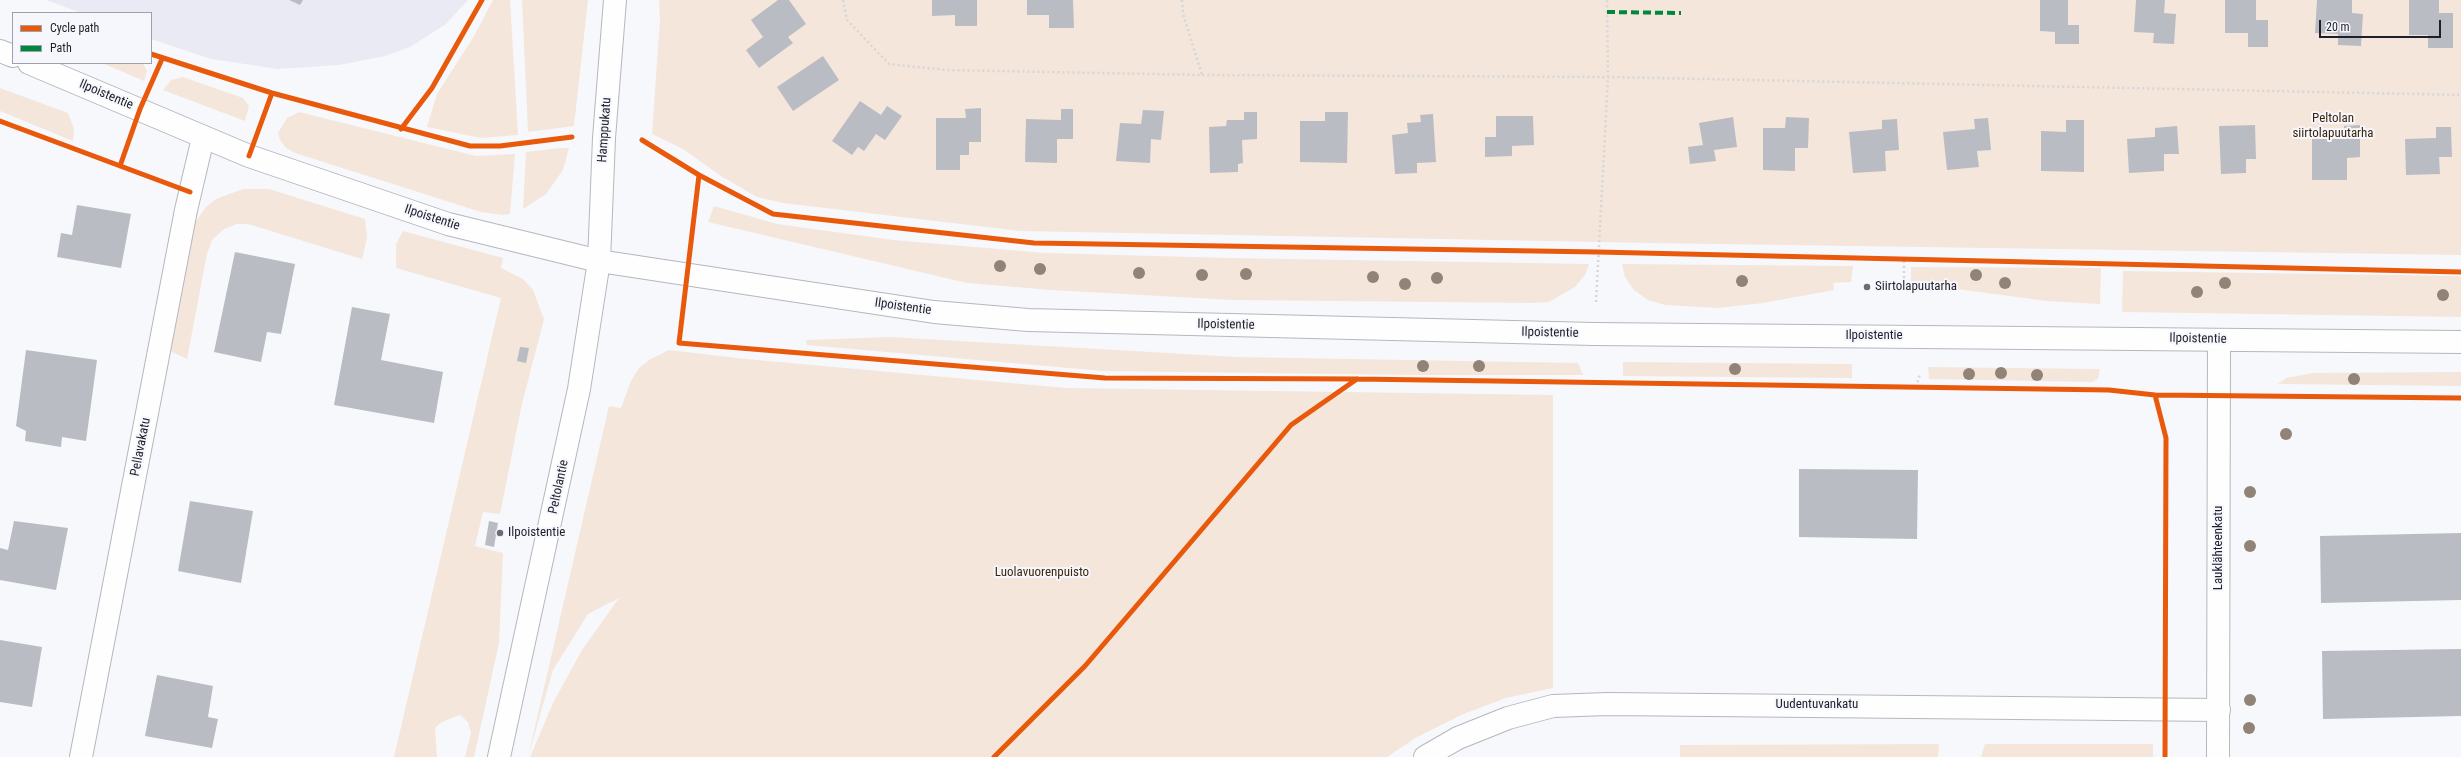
<!DOCTYPE html>
<meta charset="utf-8">
<style>
body{margin:0}
#map{position:relative;width:2461px;height:757px;overflow:hidden;background:#f7f8fc;font-family:"Roboto Condensed",sans-serif}
canvas{display:block}
.legend{position:absolute;left:12px;top:12px;width:140px;height:52px;box-sizing:border-box;background:#f6f7fd;border:1px solid #a0a1a8;margin:0;padding:5px 7px;list-style:none;font-size:12px;color:#1e1f29}
.legend li{display:flex;align-items:center;gap:8px;height:20px}
.legend b{width:20px;border:1px solid #a0a1a8}
.scale{position:absolute;left:2319px;top:20px;width:122px;height:18px;box-sizing:border-box;border:2px solid #1e1f29;border-top:0;padding-left:5px;font-size:12px;line-height:14px;white-space:nowrap;color:#1e1f29;-webkit-text-stroke:3px #f6f7fd;paint-order:stroke}
</style>
<div id="map">
<canvas width="2461" height="757"></canvas>
<ul class="legend">
<li><b style="height:5px;background:#e8590c"></b>Cycle path</li>
<li><b style="height:5px;background:#00873e"></b>Path</li>
</ul>
<div class="scale">20 m</div>
</div>
<script>
const ctx = document.querySelector('canvas').getContext('2d');
ctx.lineJoin = 'round';
function paint(path, color) { ctx.fillStyle = color; ctx.fill(path, 'evenodd'); }
const poly = rows => new Path2D(rows.map(r => 'M' + r).join(''));
function trace(path, color, width, dash) { ctx.strokeStyle = color; ctx.lineWidth = width; ctx.lineCap = dash ? 'butt' : 'round'; ctx.setLineDash(dash || []); ctx.stroke(path); }
function label(font, color, halo, rows, align = 'center') {
  ctx.font = font + ' "Roboto Condensed",sans-serif'; ctx.lineWidth = 4; ctx.setLineDash([]); ctx.textBaseline = 'middle'; ctx.strokeStyle = halo; ctx.fillStyle = color; for (const [text, x, y, turn = 0] of rows) {
    ctx.save(); ctx.translate(x, y); ctx.rotate((+turn || 0) * Math.PI / 180); ctx.textAlign = isNaN(turn) ? turn : align; if (halo) ctx.strokeText(text, 0, 0); ctx.fillText(text, 0, 0); ctx.restore();
  }
}
paint(poly([
 [46,0,468,0,446,24,410,47,385,56,339,65,278,69,211,59,151,39,151,13,81,13]
]), '#eaeaf5');
paint(poly([
 [493,0,510,0,518,135,481,138,427,127,437,94,474,36],
 [522,0,588,0,574,126,528,132],
 [659,0,2461,0,2461,255,1652,243,1020,231,783,203,757,197,721,176,683,149,652,134,660,20],
 [102,63,143,63,147,71,144,81],
 [183,77,243,98,249,106,245,121,163,90,171,80],
 [0,88,68,113,74,129,73,141,0,111],
 [299,112,476,156,515,154,510,214,502,215,481,212,295,153,286,148,280,140,278,133,287,118],
 [560,148,569,148,563,170,546,194,523,209,526,152],
 [243,189,269,189,365,219,367,238,362,259,248,224,237,224,224,229,212,240,207,254,187,359,170,351,194,224,206,207,216,199],
 [714,206,777,224,893,240,1045,253,1229,258,1589,264,1585,275,1575,287,1549,302,1534,303,1233,300,1051,290,967,283,708,222],
 [403,231,503,258,501,268,523,279,533,290,544,319,521,408,500,514,483,512,475,546,503,553,499,643,474,757,465,757,471,733,468,722,460,715,442,722,435,728,437,757,394,757,501,298,396,268,396,244],
 [1622,264,1853,266,1851,282,1833,283,1834,290,1763,303,1718,308,1665,305,1648,300,1634,290,1625,277],
 [1911,267,2101,268,2100,304,2047,301,1911,283],
 [2123,271,2461,276,2461,317,2122,312],
 [890,337,1237,357,1578,363,1583,375,1419,375,1103,371,807,345,806,340],
 [669,350,746,359,1066,388,1553,395,1553,688,1506,698,1461,715,1417,737,1387,757,530,757,553,703,582,650,619,598,588,614,553,670,528,757,609,406,621,408,631,381,639,368,649,360],
 [1623,362,1852,364,1852,378,1623,376],
 [1928,367,2100,369,2098,379,2092,382,1929,379],
 [2461,372,2461,386,2278,384,2286,378,2313,373],
 [1939,744,1938,757,1680,757,1680,745],
 [1985,744,2153,744,2153,757,1981,757]
]), '#f4e6da');
paint(poly([
 [289,0,303,0,300,5],
 [778,0,789,0,806,24,788,37,793,43,759,68,746,50,763,37,751,20],
 [932,0,977,0,977,26,955,26,955,15,932,16],
 [1027,0,1073,0,1074,28,1049,28,1049,15,1027,15],
 [2040,0,2068,0,2068,25,2079,25,2079,44,2055,44,2055,32,2040,31],
 [2136,0,2165,0,2164,13,2176,14,2174,44,2153,43,2154,33,2134,32],
 [2225,0,2256,0,2256,20,2268,20,2268,47,2248,47,2248,33,2225,33],
 [2317,0,2352,0,2352,13,2363,14,2361,46,2338,45,2338,34,2315,33],
 [2409,0,2439,0,2439,13,2453,13,2453,48,2428,48,2428,35,2409,35],
 [823,56,839,80,793,111,777,87],
 [860,101,881,115,887,106,902,116,885,140,876,134,864,151,858,147,852,155,832,141],
 [981,108,981,142,969,142,969,155,960,155,960,170,936,170,936,118,966,118,965,109],
 [1061,109,1073,109,1073,139,1057,139,1057,163,1025,162,1026,119,1061,120],
 [1143,110,1164,111,1161,140,1151,139,1150,163,1116,161,1120,123,1141,124],
 [1244,112,1257,112,1257,139,1242,140,1243,163,1238,164,1238,172,1210,173,1209,127,1226,126,1227,120,1244,120],
 [1325,112,1348,112,1347,163,1300,162,1300,121,1325,121],
 [1433,114,1436,162,1417,163,1417,173,1395,174,1392,135,1408,133,1407,123,1421,122,1420,115],
 [1496,116,1533,116,1534,145,1512,146,1512,156,1485,157,1485,137,1496,137],
 [1733,117,1737,147,1714,150,1716,161,1690,164,1688,147,1703,145,1699,123],
 [1786,117,1809,118,1808,148,1795,148,1795,171,1763,170,1763,128,1785,128],
 [1988,118,1991,150,1977,151,1979,167,1947,170,1943,132,1975,129,1974,119],
 [1897,119,1899,150,1885,151,1886,171,1853,173,1849,132,1882,129,1882,120],
 [2066,120,2084,120,2084,172,2041,171,2041,131,2066,132],
 [2255,125,2256,159,2246,159,2246,173,2221,174,2219,126],
 [2360,125,2360,157,2347,158,2347,180,2312,180,2312,139,2344,139,2344,126],
 [2177,126,2179,154,2164,154,2164,171,2129,173,2127,139,2155,137,2155,128],
 [2436,127,2451,127,2452,157,2439,157,2440,174,2406,175,2405,139,2436,138],
 [77,205,131,214,121,268,57,257,61,233,72,235],
 [235,252,295,264,281,334,267,332,261,362,214,352],
 [352,307,390,314,381,360,443,372,434,423,334,405],
 [520,347,529,348,526,363,517,361],
 [26,350,97,360,86,441,62,437,61,447,25,441,26,431,16,426],
 [1799,469,1918,470,1917,539,1799,537],
 [190,501,253,511,241,583,178,571],
 [14,521,68,528,56,590,0,580,0,548,8,550],
 [489,521,498,523,494,547,485,545],
 [2461,533,2461,600,2321,603,2320,536],
 [0,640,42,647,32,707,0,702],
 [2461,649,2461,716,2323,719,2322,651],
 [157,675,213,686,208,717,218,719,212,748,145,736]
]), '#babcc3');
const street = poly([
 [0,51,13,56],
 [29,63,249,156,448,224,599,261],
 [81,757,186,210,203,138],
 [1425,757,1458,738,1508,718,1553,706,1607,704,2219,710]
]);
const secondary = poly([
 [599,261,934,312,1028,320,1594,334,2461,342],
 [499,757,579,389,599,261,604,138,615,0],
 [2218,757,2219,340]
]);
trace(street, '#b6b7be', 24);
trace(secondary, '#b6b7be', 24);
trace(poly([
 [843,0,847,20,889,64,946,70,1202,75,1608,77,2461,95],
 [1182,0,1183,14,1202,75],
 [1904,288,1904,259],
 [1596,302,1608,77,1607,0],
 [1916,387,1920,374]
]), '#d6d6d8', 2.5, [2, 3]);
trace(street, '#fefeff', 22);
trace(secondary, '#fefeff', 22);
trace(poly([
 [1607,12,1681,13]
]), '#00873e', 4, [8, 4]);
trace(poly([
 [151,54,272,93,470,146,500,146,572,137],
 [0,121,190,192],
 [401,129,432,88,482,0],
 [642,140,699,175,773,214,1034,243,1598,252,2461,272],
 [249,156,272,93],
 [120,166,140,109,162,59],
 [699,175,679,343,1105,378,1357,379,2109,390,2155,395,2461,398],
 [2155,395,2166,438,2165,757],
 [994,757,1085,666,1291,425,1357,379]
]), '#e8590c', 5);
ctx.fillStyle = '#918477';
for (const [x, y] of [
 [1000,266],
 [1040,269],
 [1139,273],
 [1246,274],
 [1202,275],
 [1976,275],
 [1373,277],
 [1437,278],
 [1742,281],
 [2005,283],
 [2225,283],
 [1405,284],
 [2197,292],
 [2443,295],
 [1423,366],
 [1479,366],
 [1735,369],
 [2001,373],
 [1969,374],
 [2037,375],
 [2354,379],
 [2286,434],
 [2250,492],
 [2250,546],
 [2250,700],
 [2249,728]
]) { ctx.beginPath(); ctx.arc(x, y, 6, 0, 2 * Math.PI); ctx.fill(); }
for (const [x, y, r, color] of [
 [1867,287,4,"#6a6b73"],
 [500,533,4,"#6a6b73"]
]) { const dot = new Path2D(); dot.arc(x, y, r, 0, 2 * Math.PI); ctx.fillStyle = color; ctx.fill(dot); trace(dot, '#f6f7fd', 1.5); }
label('13px', '#1e1f29', '#f6f7fd', [
 ["Ilpoistentie",106,95,23],
 ["Hamppukatu",605,130,-86],
 ["Ilpoistentie",432,218,18],
 ["Ilpoistentie",903,307,8],
 ["Ilpoistentie",1226,325,1],
 ["Ilpoistentie",1550,333,1],
 ["Ilpoistentie",1874,336],
 ["Ilpoistentie",2198,339,1],
 ["Pellavakatu",141,447,-79],
 ["Peltolantie",559,487,-78],
 ["Lauklähteenkatu",2219,548,-90],
 ["Uudentuvankatu",1817,705]
]);
label('13px', '#3e260b', '#f6f7fd', [
 ["Peltolan",2333,119],
 ["siirtolapuutarha",2333,134],
 ["Luolavuorenpuisto",1042,573]
]);
label('13px', '#1e1f29', '#f6f7fd', [
 ["Siirtolapuutarha",1875,287],
 ["Ilpoistentie",508,533]
], 'left');
</script>
